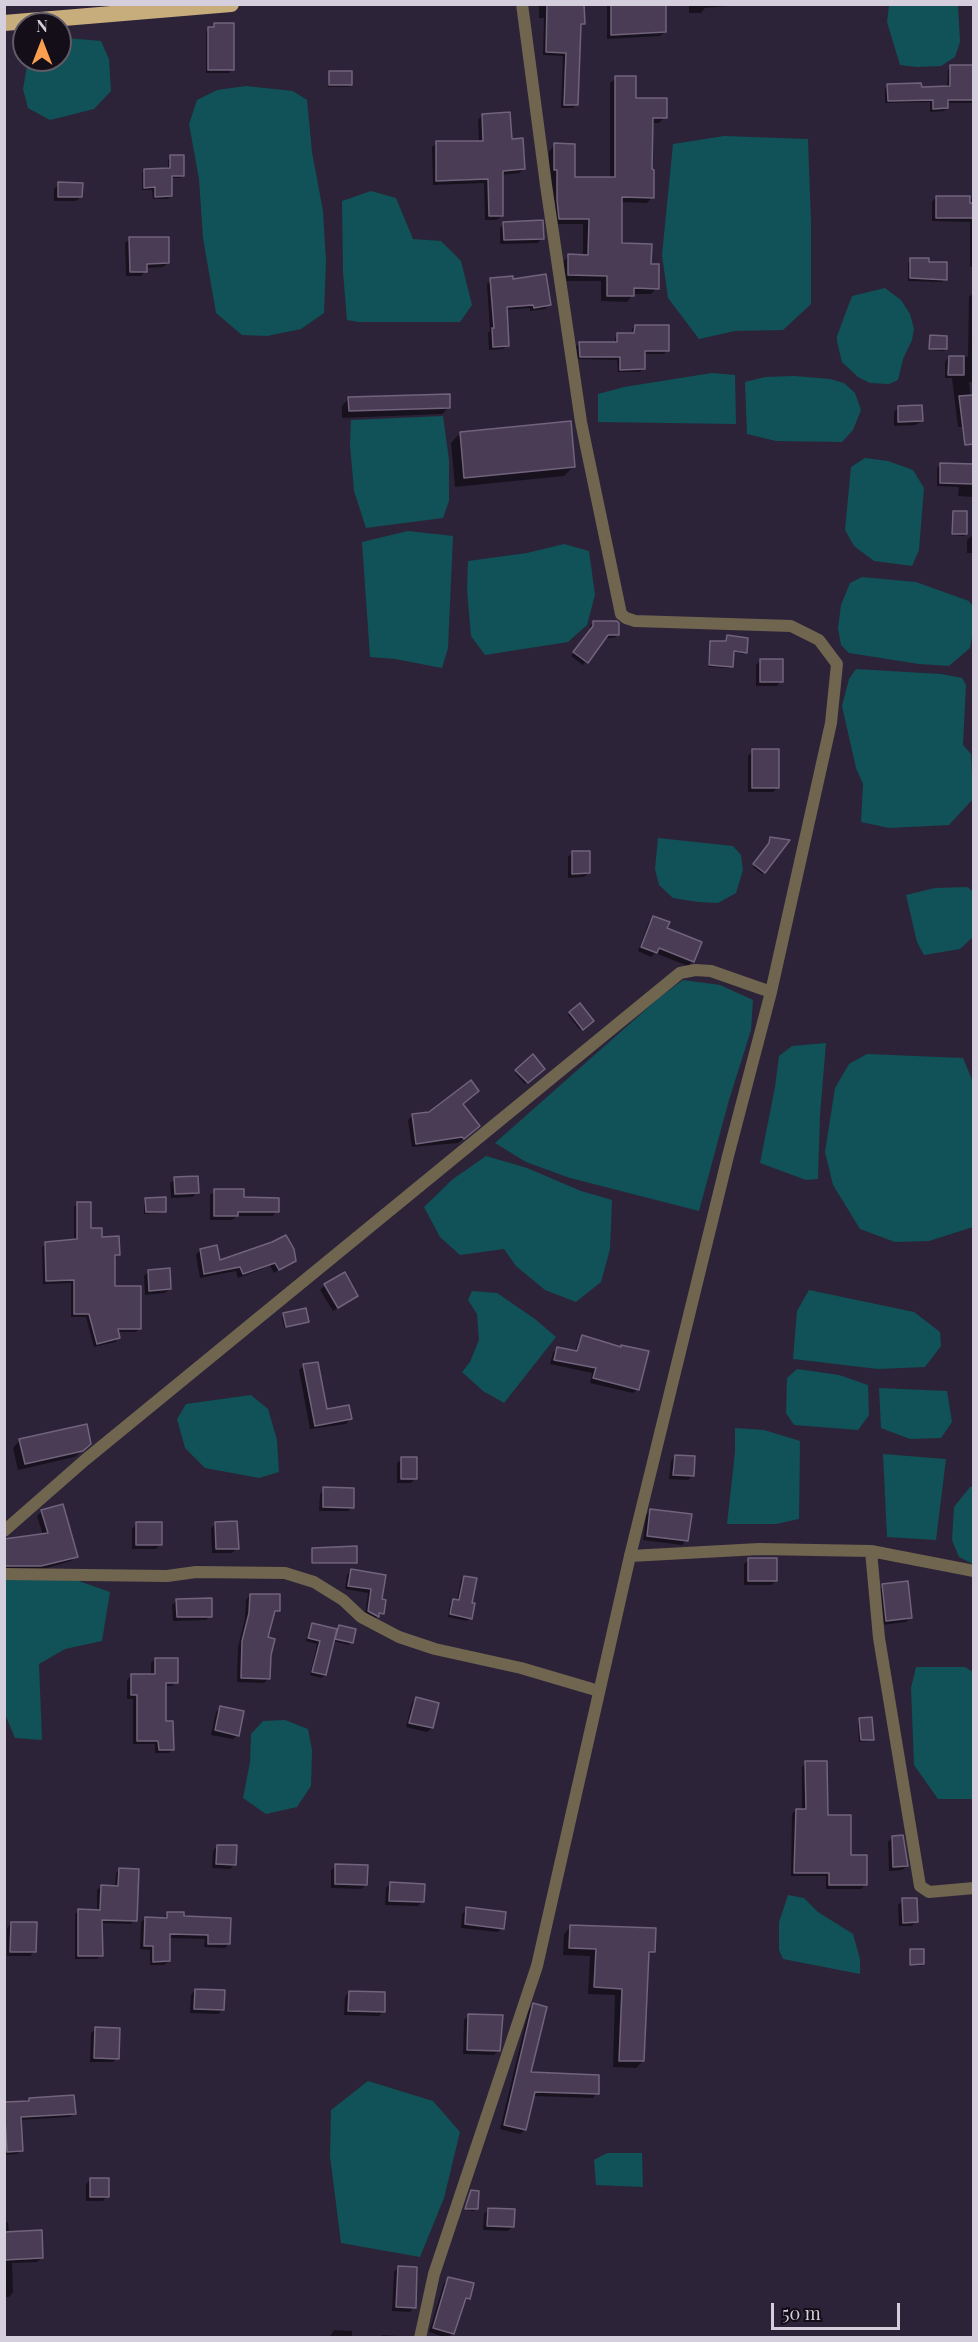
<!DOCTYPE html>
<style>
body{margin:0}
#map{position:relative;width:978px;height:2342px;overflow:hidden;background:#2c2339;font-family:"Playfair Display",serif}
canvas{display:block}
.frame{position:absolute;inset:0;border:6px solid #d4cedd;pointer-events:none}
.north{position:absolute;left:12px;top:12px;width:60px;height:60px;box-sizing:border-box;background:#130e18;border:2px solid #605b67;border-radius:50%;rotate:0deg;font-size:16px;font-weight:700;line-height:24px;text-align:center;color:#d4cedd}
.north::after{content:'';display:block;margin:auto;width:21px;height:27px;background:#fa9f4f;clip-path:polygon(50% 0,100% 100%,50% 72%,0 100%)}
.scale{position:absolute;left:771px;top:2303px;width:129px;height:27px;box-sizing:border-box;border:3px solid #d4cedd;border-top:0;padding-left:8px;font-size:18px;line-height:21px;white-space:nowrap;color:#d4cedd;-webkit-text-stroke:4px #130e18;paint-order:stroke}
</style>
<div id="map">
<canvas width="978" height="2342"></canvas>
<div class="frame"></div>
<div class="north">N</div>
<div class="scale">50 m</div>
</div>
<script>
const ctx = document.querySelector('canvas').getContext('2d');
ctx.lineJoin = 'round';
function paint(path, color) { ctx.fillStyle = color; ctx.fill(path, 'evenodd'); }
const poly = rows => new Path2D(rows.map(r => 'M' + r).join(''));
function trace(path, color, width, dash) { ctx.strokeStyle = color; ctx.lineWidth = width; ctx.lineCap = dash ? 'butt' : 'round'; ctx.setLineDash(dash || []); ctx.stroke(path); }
paint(poly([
 [889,5,958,5,960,42,955,57,941,66,917,67,900,65,887,22],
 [67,38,101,41,109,59,111,91,94,109,50,120,28,108,23,89,28,60,60,60,60,39],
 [246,86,293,91,307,100,312,152,323,211,326,262,324,313,301,329,267,336,242,335,216,313,203,238,199,179,189,124,197,100,217,90],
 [724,136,808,139,811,223,811,304,783,330,735,331,699,339,668,298,662,255,673,144],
 [371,191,396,198,413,239,441,241,461,261,472,305,460,322,359,322,347,320,343,272,342,201],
 [885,288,901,300,910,314,914,329,912,340,903,359,898,380,889,384,870,383,858,377,842,362,837,341,837,336,852,296],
 [712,373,735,375,736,424,598,422,598,394,624,387],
 [794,376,830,379,844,383,855,393,861,410,853,430,842,442,776,441,747,434,745,382,765,377],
 [443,416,449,460,449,501,443,518,366,528,354,491,350,445,351,420],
 [865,458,888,461,913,470,924,488,919,550,912,566,874,561,854,546,845,530,851,467],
 [408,531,453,536,448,648,442,668,395,659,370,657,362,542],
 [564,544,589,551,595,595,587,625,568,642,485,655,471,636,467,589,468,561,527,553],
 [862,577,916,582,969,601,974,608,973,631,970,648,949,666,919,664,849,653,841,645,838,628,841,605,850,583],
 [856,669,941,674,962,678,966,685,963,745,971,754,973,799,949,825,889,828,861,822,863,784,856,768,842,706,849,679],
 [658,838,733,846,741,855,743,870,736,893,718,903,698,902,673,898,659,885,655,869],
 [968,887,973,892,973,937,960,949,924,955,917,942,906,895,935,888],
 [683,980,720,985,753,1000,751,1030,729,1100,699,1211,570,1178,526,1162,495,1143,660,997],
 [826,1043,820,1115,818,1179,806,1180,760,1163,775,1087,779,1056,792,1046],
 [867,1054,963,1058,973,1082,973,1227,929,1241,895,1242,860,1229,833,1185,825,1152,835,1088,849,1064],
 [486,1156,527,1168,581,1191,612,1200,610,1249,601,1282,576,1302,545,1290,516,1266,504,1249,460,1255,440,1237,424,1207,453,1179],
 [809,1290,914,1312,940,1332,941,1346,925,1367,878,1369,793,1359,797,1311],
 [472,1291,497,1293,535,1319,556,1337,504,1403,483,1391,462,1372,470,1362,479,1340,477,1314,468,1300],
 [797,1369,839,1375,868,1385,869,1415,858,1430,794,1425,786,1413,787,1378],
 [879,1388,947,1391,952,1422,941,1438,910,1439,881,1428],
 [251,1395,268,1409,277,1440,279,1472,259,1478,205,1468,185,1448,177,1419,186,1404],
 [735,1428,764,1430,800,1441,799,1519,776,1524,727,1524,735,1452],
 [883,1454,946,1459,936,1540,887,1537],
 [970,1487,974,1487,973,1564,959,1557,952,1540,954,1507],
 [4,1579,76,1580,110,1592,102,1641,65,1649,39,1664,42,1740,15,1738,5,1714],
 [916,1667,965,1667,973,1672,973,1799,938,1799,914,1765,911,1688],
 [285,1720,308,1729,312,1750,311,1786,297,1807,266,1814,243,1798,250,1762,251,1734,263,1721],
 [788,1895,804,1898,818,1912,853,1934,860,1959,860,1974,783,1959,779,1950,779,1922],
 [368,2081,433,2101,460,2132,444,2198,420,2257,341,2243,330,2156,331,2110],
 [607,2153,642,2153,643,2187,596,2185,594,2160]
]), '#105257');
paint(poly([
 [539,4,583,4,583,23,580,27,576,105,573,108,561,108,563,56,543,55,544,18,539,18],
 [607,4,665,4,665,32,660,36,607,39],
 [689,4,753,4,705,8,701,13,689,13],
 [215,24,232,69,229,73,206,73,206,32],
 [974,66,974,103,947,103,947,108,944,111,930,112,930,102,885,103,885,89,888,85,920,89,947,88,948,70,951,67],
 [330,73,351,85,349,87,328,87],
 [616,78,635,99,665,117,659,123,651,123,652,197,647,203,621,202,621,245,650,265,657,288,651,294,633,294,627,302,601,301,601,281,563,281,563,262,569,256,583,256,583,224,554,224,551,207,551,175,548,175,549,151,555,145,573,178,610,178,610,83],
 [482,115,510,140,524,169,519,173,501,175,502,216,497,220,485,220,484,183,433,185,432,147,437,143,479,143,478,120],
 [171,157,183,175,180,178,171,178,171,196,168,199,153,199,152,190,142,190,142,173,145,170,168,170,168,160],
 [59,184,81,197,76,201,54,201,54,189],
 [936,197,974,198,974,267,970,267,970,222,932,221,932,202],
 [504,223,542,238,538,243,500,244,500,228],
 [130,239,168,263,163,267,145,268,145,271,141,276,126,276,125,243],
 [911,260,928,263,946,279,942,282,908,281,908,263],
 [491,280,549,305,545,309,530,311,530,308,505,310,507,345,503,349,489,350,488,333,490,331,487,284],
 [974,292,974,382,969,382,974,422,970,426,958,427,952,378,945,378,945,362,949,357,968,357,969,297],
 [635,326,667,351,664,354,643,354,643,369,640,372,618,372,617,360,577,359,576,346,580,343,614,344,615,338,618,334,632,335,632,329],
 [930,337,946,349,944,351,928,350],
 [349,398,449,407,442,414,342,418,342,406],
 [899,407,921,421,916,425,894,426,894,412],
 [460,433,574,466,564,476,455,487,451,443],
 [941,464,974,472,974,497,958,496,959,487,937,486,937,468],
 [954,512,966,534,964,536,951,535,952,514],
 [972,536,974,536,974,553,967,553,967,540],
 [593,623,618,635,614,638,604,638,583,665,571,656,590,631,590,626],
 [728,637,745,652,743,654,733,652,730,668,708,667,709,644,710,642,725,643],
 [760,661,781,681,777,686,756,686,756,665],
 [753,751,778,787,773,792,748,792,748,756],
 [771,838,787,841,762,874,753,867,768,846],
 [572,853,588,873,584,877,568,878,568,857],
 [654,917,693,961,688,966,655,953,651,957,638,951,649,922],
 [580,1005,592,1021,580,1030,568,1015],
 [533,1056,543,1069,525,1084,515,1073],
 [461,1104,473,1131,458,1143,412,1147,408,1120,413,1115],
 [175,1179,197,1192,193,1197,171,1198,170,1183],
 [215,1191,242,1199,277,1211,273,1216,237,1216,232,1220,210,1220,210,1195],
 [146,1200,165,1211,163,1213,144,1214,144,1201],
 [78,1203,90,1230,119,1254,115,1258,113,1288,140,1328,136,1332,117,1332,119,1338,115,1342,94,1347,86,1317,71,1317,71,1283,43,1284,42,1247,46,1244,74,1241,74,1207],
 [200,1250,219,1262,294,1260,274,1273,270,1266,238,1278,236,1271,200,1278,196,1255],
 [148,1272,170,1289,165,1293,145,1295,144,1276],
 [325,1285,357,1296,333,1311,320,1290],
 [284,1315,307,1322,284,1328,282,1317],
 [582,1337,620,1348,621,1347,638,1389,633,1393,590,1383,592,1373,550,1364,553,1353,557,1348,575,1352,578,1342],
 [304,1366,326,1411,350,1419,346,1424,310,1429,299,1370],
 [20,1440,82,1451,74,1457,18,1470,13,1448],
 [675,1457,692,1476,688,1480,669,1479,671,1461],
 [402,1459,415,1479,411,1483,397,1483,397,1463],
 [324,1489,353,1507,348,1511,319,1511,320,1494],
 [42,1511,76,1556,71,1561,43,1569,4,1570,4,1541,43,1535,37,1516],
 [651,1511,686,1540,682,1545,643,1540,646,1515],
 [216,1523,237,1548,232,1553,212,1553,211,1528],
 [136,1524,161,1544,156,1549,132,1549,132,1529],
 [313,1549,356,1562,354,1564,311,1564],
 [749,1560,776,1581,771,1585,744,1585,744,1564],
 [351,1571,384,1576,380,1600,382,1613,374,1620,365,1615,368,1593,345,1589,347,1575],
 [464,1577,470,1604,470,1618,467,1621,448,1617,450,1604,453,1601,457,1601,461,1580],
 [883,1585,910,1618,906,1622,882,1625,878,1590],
 [250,1595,278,1610,274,1615,266,1639,270,1655,268,1679,264,1683,237,1682,238,1647,245,1619,246,1600],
 [177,1600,210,1616,206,1620,173,1621,172,1605],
 [313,1624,337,1630,339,1626,354,1630,349,1645,333,1641,325,1675,321,1678,310,1675,317,1644,306,1641,309,1628],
 [155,1659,176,1682,172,1686,164,1686,165,1723,173,1749,169,1753,155,1753,155,1744,133,1744,133,1699,127,1699,127,1680,131,1676,151,1676,151,1663],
 [416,1699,432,1728,427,1732,406,1727,412,1703],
 [220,1708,237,1735,233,1739,211,1735,216,1712],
 [860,1720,872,1739,870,1741,859,1742,858,1721],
 [806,1763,826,1817,865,1885,861,1889,826,1889,826,1876,791,1876,792,1814,796,1810,802,1810,802,1767],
 [893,1837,907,1866,902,1870,889,1871,888,1842],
 [217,1846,235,1864,230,1869,212,1868,213,1851],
 [336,1866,366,1885,361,1889,331,1888,331,1870],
 [120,1870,135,1920,131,1924,101,1923,101,1955,97,1959,75,1959,75,1914,79,1910,97,1911,97,1890,101,1886,115,1887,116,1873],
 [390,1884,422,1902,418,1906,385,1905,386,1888],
 [903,1900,916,1921,912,1926,899,1926,898,1905],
 [467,1909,502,1928,498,1932,461,1928,462,1914],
 [167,1913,182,1917,229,1944,225,1948,204,1947,205,1939,169,1938,169,1961,164,1965,150,1965,150,1950,140,1949,141,1922,146,1918,163,1919],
 [11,1923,35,1951,30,1956,7,1956,7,1928],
 [571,1926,653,1951,647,1957,643,2061,636,2068,613,2067,615,1995,588,1994,590,1956,563,1955,564,1934],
 [910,1950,923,1964,921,1966,909,1966],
 [195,1990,223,2010,218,2014,190,2013,191,1995],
 [349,1992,383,2012,379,2016,344,2015,345,1997],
 [534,2005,529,2073,597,2093,593,2098,532,2096,525,2129,520,2134,500,2129,529,2009],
 [469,2015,498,2051,494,2055,463,2054,464,2020],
 [96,2029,117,2058,113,2062,90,2062,91,2033],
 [30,2099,74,2113,70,2117,19,2120,21,2150,17,2154,4,2155,4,2104,26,2103],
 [91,2179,107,2196,103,2201,86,2201,86,2184],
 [471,2192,476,2209,474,2211,464,2210],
 [488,2210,513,2226,508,2231,483,2230,484,2214],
 [4,2222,8,2222,9,2233,42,2257,37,2262,12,2263,13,2292,9,2297,4,2297],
 [398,2268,414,2307,410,2312,392,2311,394,2272],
 [449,2278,468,2298,464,2303,453,2334,446,2338,429,2332,444,2283],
 [334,2330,352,2331,352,2338,329,2338],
 [382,2335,399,2336,399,2338,380,2338]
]), '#0007');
const building = poly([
 [547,4,584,4,585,24,581,24,578,105,564,105,566,53,546,52,547,4],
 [611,4,666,4,666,32,611,35,611,4],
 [214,23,234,23,234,70,208,70,208,27,214,27,214,23],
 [950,65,974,65,974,100,948,100,948,108,933,109,933,100,888,101,887,84,921,83,922,87,950,86,950,65],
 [329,71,352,71,352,85,329,85,329,71],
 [615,76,636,76,636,98,667,98,667,118,653,118,652,169,654,170,654,198,622,197,622,243,652,244,651,264,659,264,659,289,634,288,634,296,607,296,607,276,568,275,568,254,588,255,589,219,559,219,557,200,557,170,554,170,554,143,575,144,575,177,615,177,615,76],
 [510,112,512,139,523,138,525,169,503,171,503,216,489,216,488,179,436,181,436,141,483,141,482,114,510,112],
 [170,155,184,155,184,176,172,176,172,196,155,197,155,187,144,188,144,169,170,168,170,155],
 [58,182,83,183,82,197,58,197,58,182],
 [936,196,970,196,970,203,974,203,974,218,936,218,936,196],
 [543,220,544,239,504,240,503,222,543,220],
 [129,237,169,237,169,263,147,264,147,272,130,272,129,237],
 [910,258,929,258,929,262,947,262,947,280,910,278,910,258],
 [546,274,551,305,534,308,533,305,507,307,509,346,493,347,492,328,494,328,490,278,513,276,513,279,546,274],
 [635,325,669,325,669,351,645,351,645,369,620,370,620,357,580,357,579,342,617,342,617,333,634,333,635,325],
 [930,335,947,336,947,349,929,349,930,335],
 [949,356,964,356,964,375,948,375,949,356],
 [450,394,450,408,349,411,348,397,450,394],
 [973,395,974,444,965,445,959,396,973,395],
 [922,405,923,421,898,422,898,406,922,405],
 [571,421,575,467,464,478,460,432,571,421],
 [940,463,974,464,974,484,940,483,940,463],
 [953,511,967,511,967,534,952,534,953,511],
 [593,621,617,621,619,623,619,635,608,635,588,663,573,652,593,626,593,621],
 [727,635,748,638,747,653,734,651,733,667,709,665,710,641,726,641,727,635],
 [760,659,783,659,783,682,760,682,760,659],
 [752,749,779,749,779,788,752,788,752,749],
 [770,837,790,840,765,873,753,864,769,843,770,837],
 [572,851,590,851,590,873,572,874,572,851],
 [653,916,670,922,667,928,702,942,694,962,659,948,657,953,641,947,653,916],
 [580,1003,594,1021,583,1030,569,1012,580,1003],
 [533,1054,545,1069,528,1083,515,1070,533,1054],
 [471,1080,479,1091,463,1104,480,1126,464,1139,462,1137,416,1144,412,1114,429,1112,471,1080],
 [198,1176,199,1193,175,1194,174,1177,198,1176],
 [214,1189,244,1189,244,1197,279,1198,279,1212,238,1212,238,1216,214,1216,214,1189],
 [166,1197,166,1212,146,1212,145,1198,166,1197],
 [77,1202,91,1202,91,1228,102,1228,102,1237,119,1236,120,1255,115,1255,115,1286,141,1286,141,1329,118,1329,120,1338,97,1344,89,1314,74,1314,74,1280,46,1281,45,1242,77,1239,77,1202],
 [286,1235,294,1249,296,1261,279,1270,275,1263,243,1274,240,1267,204,1274,200,1249,217,1245,220,1260,272,1242,286,1235],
 [170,1268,171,1289,149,1291,148,1270,170,1268],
 [345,1272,358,1296,338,1308,324,1284,345,1272],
 [306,1308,309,1322,286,1327,283,1313,306,1308],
 [582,1335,621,1347,621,1345,649,1351,639,1390,593,1378,596,1368,554,1360,557,1347,577,1351,582,1335],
 [318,1362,327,1409,349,1405,352,1419,315,1426,303,1364,318,1362],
 [87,1424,91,1444,83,1451,25,1464,19,1439,87,1424],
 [675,1455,695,1456,694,1476,673,1475,675,1455],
 [401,1457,417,1457,417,1479,401,1479,401,1457],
 [323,1487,354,1488,354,1508,323,1507,323,1487],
 [63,1504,78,1557,41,1566,5,1566,4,1539,48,1533,41,1510,63,1504],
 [650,1509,692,1514,688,1541,647,1536,650,1509],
 [237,1521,239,1549,216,1549,215,1522,237,1521],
 [136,1522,162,1522,162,1545,136,1545,136,1522],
 [357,1546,357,1563,312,1563,312,1548,357,1546],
 [748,1558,777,1558,777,1581,748,1581,748,1558],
 [351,1569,386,1575,382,1599,386,1600,384,1614,379,1613,379,1617,368,1611,371,1589,348,1586,351,1569],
 [464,1576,477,1578,472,1603,475,1603,472,1619,450,1614,453,1599,459,1600,464,1576],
 [908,1581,912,1618,886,1621,882,1584,908,1581],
 [250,1594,280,1594,280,1611,275,1611,268,1637,275,1639,271,1655,270,1679,241,1678,242,1641,249,1613,250,1594],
 [212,1598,212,1617,177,1617,176,1599,212,1598],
 [312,1623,337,1629,326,1675,312,1672,320,1641,308,1638,312,1623],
 [339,1625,356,1629,353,1643,335,1639,339,1625],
 [155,1658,178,1658,178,1683,166,1683,166,1721,173,1721,174,1750,159,1750,158,1741,137,1741,137,1695,131,1695,131,1674,155,1674,155,1658],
 [416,1697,439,1703,433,1728,409,1723,416,1697],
 [220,1706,244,1711,239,1736,215,1730,220,1706],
 [872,1717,874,1740,861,1740,859,1718,872,1717],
 [805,1761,827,1761,828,1815,851,1815,851,1855,867,1855,867,1885,829,1885,829,1873,794,1873,796,1809,806,1809,805,1761],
 [903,1835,908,1866,893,1867,892,1836,903,1835],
 [217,1845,237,1845,236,1865,216,1864,217,1845],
 [335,1864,368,1865,367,1885,335,1884,335,1864],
 [119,1868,139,1869,137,1921,102,1920,103,1956,78,1956,78,1909,100,1910,101,1885,118,1886,119,1868],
 [390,1882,425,1884,424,1902,389,1901,390,1882],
 [902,1898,917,1898,918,1922,903,1923,902,1898],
 [466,1907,506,1912,504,1929,465,1924,466,1907],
 [167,1912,184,1912,184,1916,231,1918,230,1944,208,1944,208,1935,170,1934,170,1961,153,1962,153,1946,144,1946,145,1917,167,1918,167,1912],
 [11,1922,37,1922,36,1952,10,1952,11,1922],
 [570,1925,656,1928,655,1952,649,1952,644,2061,619,2061,622,1989,594,1987,596,1949,569,1948,570,1925],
 [910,1949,924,1949,924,1964,910,1965,910,1949],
 [195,1989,225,1990,224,2010,194,2009,195,1989],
 [349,1991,385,1992,385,2012,348,2011,349,1991],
 [533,2003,547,2007,531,2072,599,2075,599,2094,535,2092,526,2130,504,2125,533,2003],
 [468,2014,503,2015,500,2051,467,2050,468,2014],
 [95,2027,120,2028,119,2059,94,2058,95,2027],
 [74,2095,76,2114,21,2117,23,2151,7,2152,4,2102,29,2101,29,2098,74,2095],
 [90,2178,109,2178,109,2197,90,2197,90,2178],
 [471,2190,479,2191,478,2209,465,2209,471,2190],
 [488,2208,515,2209,514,2227,487,2226,488,2208],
 [42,2230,43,2258,4,2260,4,2232,42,2230],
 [398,2266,417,2267,416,2308,396,2307,398,2266],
 [448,2277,474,2283,470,2299,466,2298,454,2334,433,2328,448,2277]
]);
paint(building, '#4a3c54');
trace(building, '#71637c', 1.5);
trace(poly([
 [871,1551,879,1638,920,1886,929,1892,974,1888],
 [630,1556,759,1549,871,1551,974,1571],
 [4,1574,167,1576,196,1572,285,1573,314,1582,343,1600,361,1617,399,1637,435,1649,521,1668,599,1691]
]), '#70654f', 12);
trace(poly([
 [4,1531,85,1460,680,973,695,970,711,971,771,992],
 [420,2338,434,2274,537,1966,630,1556,728,1156,771,992,831,723,837,664,819,640,791,626,635,621,626,618,621,614,581,422,546,185,522,4]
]), '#70654f', 12);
trace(poly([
 [4,23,231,4]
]), '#c8ad7c', 16);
</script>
